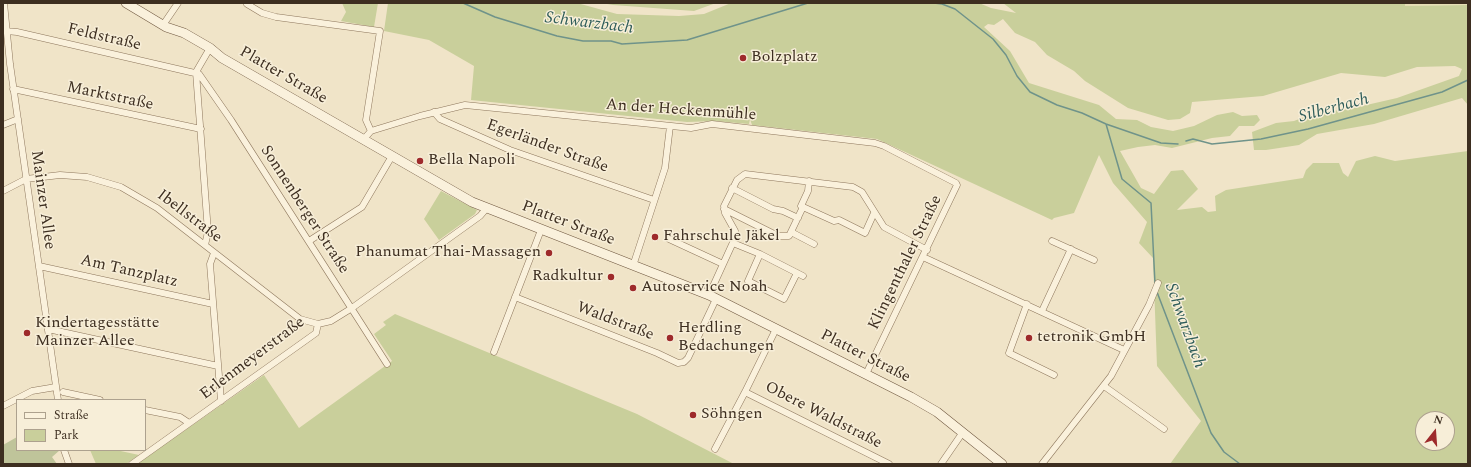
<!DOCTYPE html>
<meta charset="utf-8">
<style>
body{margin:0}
#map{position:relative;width:1471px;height:467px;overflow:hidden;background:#f0e4c8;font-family:Spectral,serif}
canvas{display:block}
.frame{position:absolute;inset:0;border:4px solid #3d2e20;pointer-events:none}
.legend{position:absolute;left:16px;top:399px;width:130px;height:52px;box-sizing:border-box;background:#f7eed8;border:1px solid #ada18e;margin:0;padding:5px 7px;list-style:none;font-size:12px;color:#3d2e20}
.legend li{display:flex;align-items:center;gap:8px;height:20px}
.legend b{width:20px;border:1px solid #ada18e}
.north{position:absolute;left:1415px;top:411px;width:40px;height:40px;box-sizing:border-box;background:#f7eed8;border:1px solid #ada18e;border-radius:50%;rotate:17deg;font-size:11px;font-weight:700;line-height:16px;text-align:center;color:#3d2e20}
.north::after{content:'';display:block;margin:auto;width:14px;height:18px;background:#9e2a2b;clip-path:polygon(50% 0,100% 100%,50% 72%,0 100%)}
</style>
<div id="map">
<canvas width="1471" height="467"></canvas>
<div class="frame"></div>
<ul class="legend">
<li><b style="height:5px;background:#faf1dc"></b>Straße</li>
<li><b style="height:11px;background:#c9cf9b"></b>Park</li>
</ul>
<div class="north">N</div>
</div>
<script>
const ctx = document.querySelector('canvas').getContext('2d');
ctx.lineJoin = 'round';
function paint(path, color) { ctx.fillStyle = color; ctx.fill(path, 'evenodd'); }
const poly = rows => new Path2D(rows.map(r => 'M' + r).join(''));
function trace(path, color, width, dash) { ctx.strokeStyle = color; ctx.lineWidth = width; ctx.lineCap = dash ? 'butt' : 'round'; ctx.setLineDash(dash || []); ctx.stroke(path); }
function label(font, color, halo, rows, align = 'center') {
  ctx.font = font + ' Spectral,serif'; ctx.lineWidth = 3; ctx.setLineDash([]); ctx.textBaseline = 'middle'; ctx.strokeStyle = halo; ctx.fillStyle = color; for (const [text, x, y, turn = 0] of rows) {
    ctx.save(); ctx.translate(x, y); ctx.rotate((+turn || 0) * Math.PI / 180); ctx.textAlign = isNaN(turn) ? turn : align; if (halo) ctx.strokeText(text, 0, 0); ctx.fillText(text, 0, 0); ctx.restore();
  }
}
paint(poly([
 [1405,3,1468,3,1468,5,1405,6]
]), '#e6deb5');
paint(poly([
 [342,3,378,3,374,27,341,21,346,12],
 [388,3,577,3,617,14,679,16,704,14,731,3,979,3,991,8,1016,13,1003,3,1405,3,1405,6,1468,5,1468,105,1462,98,1374,124,1317,134,1299,145,1266,150,1254,150,1252,132,1276,123,1294,121,1315,113,1349,109,1397,98,1459,76,1462,69,1455,66,1417,67,1385,77,1341,73,1263,96,1192,102,1190,113,1180,119,1168,120,1128,108,1085,81,1074,71,1047,55,1035,42,1015,33,1003,19,994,25,988,24,984,27,1010,51,1029,83,1099,105,1116,119,1137,120,1151,127,1173,131,1194,126,1217,115,1233,112,1242,116,1257,115,1260,120,1254,126,1239,126,1230,136,1212,138,1172,148,1155,145,1138,147,1120,151,1141,188,1154,194,1171,171,1183,170,1198,189,1177,210,1202,207,1208,212,1216,211,1215,196,1226,190,1303,178,1306,170,1313,163,1339,163,1343,173,1348,177,1356,161,1375,156,1395,161,1468,151,1468,464,1170,464,1201,421,1157,366,1153,258,1139,243,1147,222,1113,183,1099,155,1074,213,1054,218,1052,220,877,139,752,125,750,119,749,124,715,121,687,122,471,100,474,66,429,40,384,31],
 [1423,419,1447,419,1447,443,1423,443],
 [601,3,716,3,694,11,613,5],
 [441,191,477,210,475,214,439,240,424,219],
 [395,314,637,414,734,464,137,464,264,375,299,428,392,361,374,334,386,325,383,322],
 [90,450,116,450,139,455,126,464,96,464]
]), '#c9cf9b');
paint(poly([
 [17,437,17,450,60,450,52,457,57,464,3,464,3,445]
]), '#bfc49a');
trace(poly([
 [463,3,495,17,557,36,583,41,611,41,622,44,687,40,808,3],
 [934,3,942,4,955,9,993,39,1006,55,1017,76,1030,92,1057,105,1082,113,1106,124,1161,143,1178,144],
 [1106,124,1122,179,1151,203,1155,284],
 [1186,141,1193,139,1212,144,1261,139,1308,129,1442,92,1468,80],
 [1157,292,1211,433,1224,452,1240,464]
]), '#6f938a', 1.5);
const street = poly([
 [4,3,10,64,58,400],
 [247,4,262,13,276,17,380,31,366,120,371,131,363,140],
 [163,25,178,3],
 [6,31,17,32,199,74,231,120,387,364],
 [196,72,208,232,205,245],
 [196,72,210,48],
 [13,89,201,129],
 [434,112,440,119,510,150,654,200],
 [3,125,18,119],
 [371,131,420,116,465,105,691,128,712,124,875,143,884,146,956,183,957,185,866,374],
 [732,188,773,209,783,211,798,218],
 [3,191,26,179,60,175,87,177,121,187,157,208,300,319,318,324,331,321,352,308,480,216,486,209],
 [803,207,834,221,839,220,865,233,874,213],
 [724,209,778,236,789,236,803,207,801,206,808,191,809,181],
 [791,232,814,244],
 [669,239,723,264],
 [309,241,362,207,392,156],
 [1052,241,1094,260],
 [733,243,760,254,803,276],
 [214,253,210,264,221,401],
 [760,254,748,281,784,299,797,273],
 [923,257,1124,350],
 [39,266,213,304],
 [633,266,665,168,670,126],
 [709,295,735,238,735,231,725,213,724,206,737,180,745,174,853,187,862,192,884,227,927,250],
 [515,297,657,353,678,363,684,362,688,358,716,299],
 [1027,304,1009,353,1054,375],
 [1042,311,1071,249],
 [48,329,218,366],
 [776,329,745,392,889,464],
 [494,352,541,230],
 [1104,386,1164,429],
 [63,392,100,400],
 [3,406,32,391,56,387],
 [145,410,180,417,189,423],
 [715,449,745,392],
 [64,450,69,464],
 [132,464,316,333,318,324],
 [941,464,963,432],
 [1042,464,1111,376,1149,305,1158,283]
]);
const secondary = poly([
 [126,3,166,27,184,33,210,48,222,58,472,202,709,295,911,397,937,412,1002,464]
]);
trace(street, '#8d765c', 7);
trace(secondary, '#6f573f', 10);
trace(street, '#faf1dc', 6);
trace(secondary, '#faf1dc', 9);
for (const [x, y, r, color] of [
 [743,58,4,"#9e2a2b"],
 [420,161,4,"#9e2a2b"],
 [655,237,4,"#9e2a2b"],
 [549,253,4,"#9e2a2b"],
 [611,277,4,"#9e2a2b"],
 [633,288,4,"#9e2a2b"],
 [27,333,4,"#9e2a2b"],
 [670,338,4,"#9e2a2b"],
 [1029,338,4,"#9e2a2b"],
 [693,415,4,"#9e2a2b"]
]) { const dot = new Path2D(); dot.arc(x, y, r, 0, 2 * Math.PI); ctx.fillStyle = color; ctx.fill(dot); trace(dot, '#f7eed8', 1.5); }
label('16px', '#3d2e20', '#f7eed8', [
 ["Feldstraße",104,38,13],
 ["Platter Straße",283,76,30],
 ["Marktstraße",110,97,12],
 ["An der Heckenmühle",681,111,4],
 ["Egerländer Straße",547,147,20],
 ["Mainzer Allee",42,200,82],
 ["Sonnenberger Straße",304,210,57],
 ["Ibellstraße",189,217,37],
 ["Platter Straße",568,224,21],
 ["Klingenthaler Straße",906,263,-64],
 ["Am Tanzplatz",129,272,13],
 ["Waldstraße",615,322,21],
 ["Platter Straße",865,357,27],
 ["Erlenmeyerstraße",253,359,-37],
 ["Obere Waldstraße",823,416,27]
]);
label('16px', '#3d2e20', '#f7eed8', [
 ["Bolzplatz",751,58],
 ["Bella Napoli",428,161],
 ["Fahrschule Jäkel",663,237],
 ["Phanumat Thai-Massagen",541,253,"right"],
 ["Radkultur",603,277,"right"],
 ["Autoservice Noah",641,288],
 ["Kindertagesstätte",35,324],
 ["Mainzer Allee",35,342],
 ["Herdling",678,329],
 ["Bedachungen",678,347],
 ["tetronik GmbH",1037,338],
 ["Söhngen",701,415]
], 'left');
label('italic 17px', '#2f5d5a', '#f7eed8', [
 ["Schwarzbach",589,24,7],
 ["Silberbach",1334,109,-15],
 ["Schwarzbach",1184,326,70]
]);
</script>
